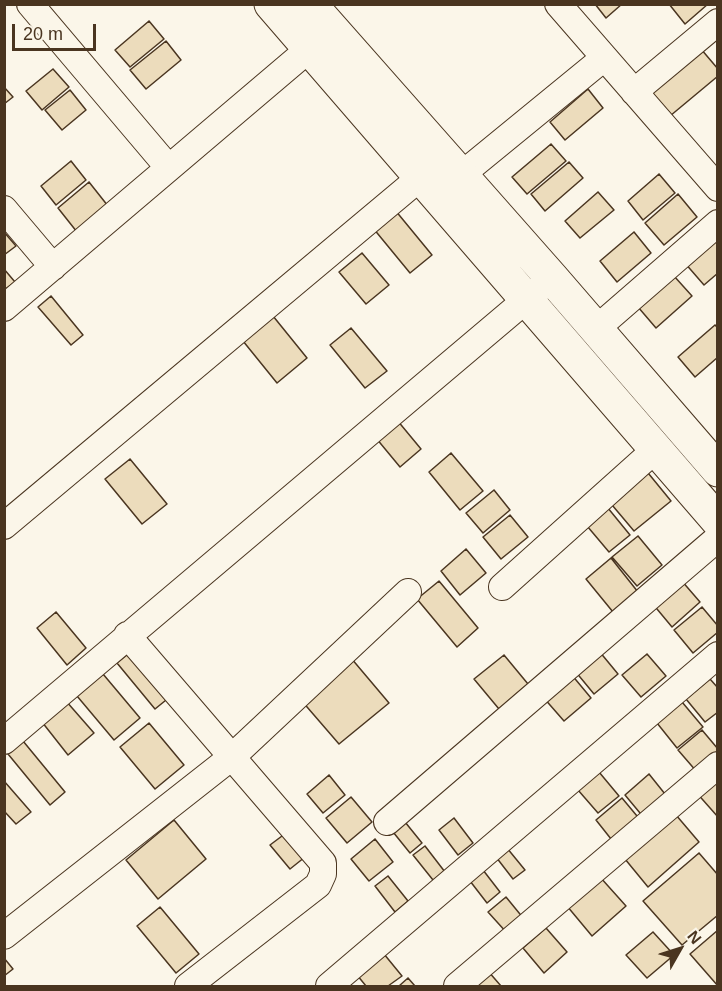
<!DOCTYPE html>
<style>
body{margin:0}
#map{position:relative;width:722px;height:991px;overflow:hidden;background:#fbf6e9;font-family:Helvetica,sans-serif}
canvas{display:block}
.frame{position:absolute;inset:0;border:6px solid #4a3520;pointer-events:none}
.north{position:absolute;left:650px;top:919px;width:60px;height:60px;-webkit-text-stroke:4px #fbf6e9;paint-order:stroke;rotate:51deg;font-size:16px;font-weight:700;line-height:24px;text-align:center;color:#4a3520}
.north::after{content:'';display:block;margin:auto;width:21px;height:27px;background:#4a3520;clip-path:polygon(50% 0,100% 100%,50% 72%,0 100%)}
.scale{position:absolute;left:12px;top:24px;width:84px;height:27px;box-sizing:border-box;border:3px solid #4a3520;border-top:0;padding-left:8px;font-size:18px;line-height:21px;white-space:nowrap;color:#4a3520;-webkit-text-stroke:4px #fbf6e9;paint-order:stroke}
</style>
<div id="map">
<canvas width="722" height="991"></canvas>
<div class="frame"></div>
<div class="north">N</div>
<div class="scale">20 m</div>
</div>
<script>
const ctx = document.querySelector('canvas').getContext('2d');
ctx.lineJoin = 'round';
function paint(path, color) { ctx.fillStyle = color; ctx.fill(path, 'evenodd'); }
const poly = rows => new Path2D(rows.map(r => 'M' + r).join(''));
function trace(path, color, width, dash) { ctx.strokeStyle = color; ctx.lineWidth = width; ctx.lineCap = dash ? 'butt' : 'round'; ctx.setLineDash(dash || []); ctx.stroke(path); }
const building = poly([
 [595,4,622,4,606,18,595,4],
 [669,4,708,4,685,24,669,4],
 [149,21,164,39,130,67,115,50,149,21],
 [166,41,181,60,146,89,130,70,166,41],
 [701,49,718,69,718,76,670,116,650,92,701,49],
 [53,69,69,87,42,110,26,91,53,69],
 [4,87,13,97,4,104,4,87],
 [588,89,603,108,565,140,550,122,588,89],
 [70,90,86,110,62,130,45,110,70,90],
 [551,144,566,161,527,194,512,177,551,144],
 [71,161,86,180,56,205,41,186,71,161],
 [569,162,583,178,545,211,531,194,569,162],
 [659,174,675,193,643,220,628,201,659,174],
 [89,182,108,206,77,232,58,208,89,182],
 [598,192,614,210,580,238,565,221,598,192],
 [678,194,697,217,664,245,645,223,678,194],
 [395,210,432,255,410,273,373,228,395,210],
 [4,232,16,246,4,255,4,232],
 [634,232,651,253,617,282,600,261,634,232],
 [718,234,718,273,704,285,684,262,718,234],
 [362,253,389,285,366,304,339,272,362,253],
 [4,269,15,282,4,290,4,269],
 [674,276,692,296,656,328,638,307,674,276],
 [51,296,83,335,71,345,38,307,51,296],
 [273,316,307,358,277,383,243,341,273,316],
 [715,325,718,328,718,357,695,377,678,357,715,325],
 [351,328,387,371,365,388,330,345,351,328],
 [397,420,421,449,400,467,376,438,397,420],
 [451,453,483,491,460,510,429,472,451,453],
 [130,459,167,504,142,524,105,479,130,459],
 [644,468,671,501,634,531,607,499,644,468],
 [494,490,510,510,483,533,466,513,494,490],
 [603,502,630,535,609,552,582,520,603,502],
 [510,515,528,537,501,559,483,537,510,515],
 [638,536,662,565,637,586,612,557,638,536],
 [466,549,486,573,460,595,441,571,466,549],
 [611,558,638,592,613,612,586,579,611,558],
 [681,580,700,602,672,627,652,603,681,580],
 [439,581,478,628,457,647,417,599,439,581],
 [702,607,718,626,718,632,693,653,674,630,702,607],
 [56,612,86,648,67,665,37,628,56,612],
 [133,650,171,696,155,709,117,663,133,650],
 [599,651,618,674,594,694,575,671,599,651],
 [647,654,666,676,641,697,622,675,647,654],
 [504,655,528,684,499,709,474,679,504,655],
 [351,658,389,703,339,744,301,700,351,658],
 [103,674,140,718,114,740,77,696,103,674],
 [571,674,591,698,564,721,543,697,571,674],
 [710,679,718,688,718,712,705,722,686,699,710,679],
 [66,701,94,733,68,755,42,722,66,701],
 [682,702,703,727,677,748,657,723,682,702],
 [149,723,184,765,155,789,120,747,149,723],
 [702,730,718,749,718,755,697,772,678,750,702,730],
 [23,741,65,792,50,805,8,754,23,741],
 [599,772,619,796,598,813,578,790,599,772],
 [718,772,718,817,695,791,718,772],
 [649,774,669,799,645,819,625,795,649,774],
 [329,775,345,795,323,813,307,794,329,775],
 [4,781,31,812,16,824,4,811,4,781],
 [351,797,372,822,347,843,326,818,351,797],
 [622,798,642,822,615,844,596,820,622,798],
 [676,815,699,842,648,887,625,859,676,815],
 [401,817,422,843,410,853,389,827,401,817],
 [454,818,473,843,458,855,439,830,454,818],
 [174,820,206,859,158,899,126,860,174,820],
 [286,833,305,857,290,869,270,845,286,833],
 [375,839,393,862,369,881,351,859,375,839],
 [425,846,445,872,433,880,413,855,425,846],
 [507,848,525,870,513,879,496,857,507,848],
 [699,853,718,875,718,915,682,945,643,901,699,853],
 [483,870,500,892,487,903,470,881,483,870],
 [388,876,408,901,395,912,375,886,388,876],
 [600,877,626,906,592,936,567,906,600,877],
 [506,897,524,919,507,933,488,912,506,897],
 [160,907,199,954,176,973,137,926,160,907],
 [546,928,567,952,544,973,523,948,546,928],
 [718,930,718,986,690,954,718,930],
 [653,932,674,955,647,978,626,955,653,932],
 [384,954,402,976,388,986,366,986,357,975,384,954],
 [4,958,13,969,4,976,4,958],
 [488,971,501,986,470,986,488,971],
 [408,978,415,986,399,986,408,978]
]);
paint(building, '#ecdcbc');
trace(building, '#4a3520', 1.5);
const street = poly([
 [30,4,168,167],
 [558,4,718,188],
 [634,92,718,22],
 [461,175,604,58],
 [4,209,53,267],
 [4,308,322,38],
 [596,329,718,223],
 [4,526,434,166],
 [502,587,656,449],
 [127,635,323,863,323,874,318,885,188,986],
 [4,741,540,288],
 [387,822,718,538],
 [4,936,233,756,408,592],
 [329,986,718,655],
 [457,986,718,765]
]);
const secondary = poly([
 [271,4,718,521],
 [310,4,552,278,718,470]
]);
trace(street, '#4a3520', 28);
trace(secondary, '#4a3520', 35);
trace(street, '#fbf6e9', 26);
trace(secondary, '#fbf6e9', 33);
</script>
